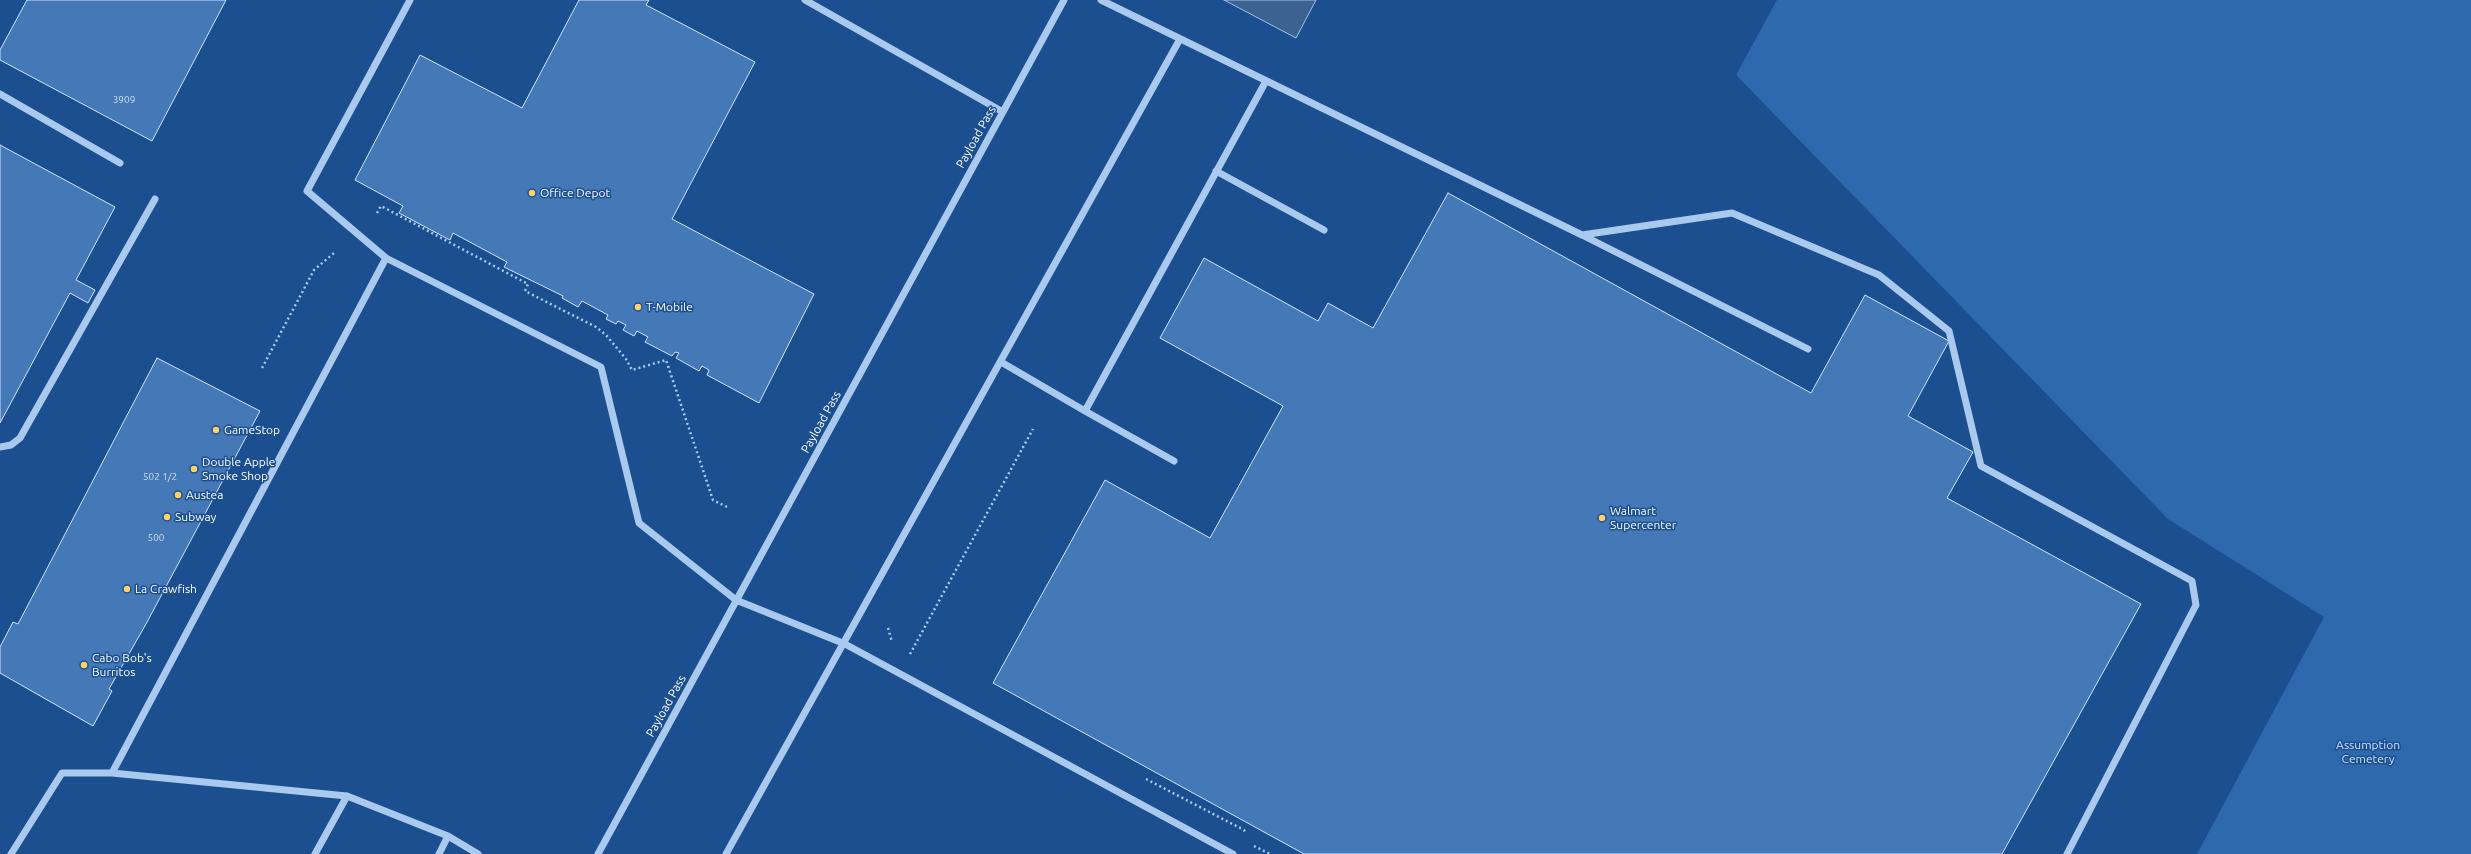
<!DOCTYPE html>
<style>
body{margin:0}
canvas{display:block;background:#1b4f8f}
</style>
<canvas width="2471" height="854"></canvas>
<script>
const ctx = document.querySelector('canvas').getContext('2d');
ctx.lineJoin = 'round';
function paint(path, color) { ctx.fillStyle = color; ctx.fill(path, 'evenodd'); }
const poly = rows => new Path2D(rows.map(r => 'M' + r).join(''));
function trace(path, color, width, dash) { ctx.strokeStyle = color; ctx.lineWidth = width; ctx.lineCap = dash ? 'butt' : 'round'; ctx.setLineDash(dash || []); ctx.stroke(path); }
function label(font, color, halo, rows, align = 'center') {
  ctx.font = font + ' Ubuntu,sans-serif'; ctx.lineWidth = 3; ctx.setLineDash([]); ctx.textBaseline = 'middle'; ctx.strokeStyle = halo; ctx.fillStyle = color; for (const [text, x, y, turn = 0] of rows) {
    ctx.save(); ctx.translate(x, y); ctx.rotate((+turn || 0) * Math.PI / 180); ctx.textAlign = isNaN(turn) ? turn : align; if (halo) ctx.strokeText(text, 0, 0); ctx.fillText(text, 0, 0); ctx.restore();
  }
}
paint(poly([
 [1777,0,2471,0,2471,854,2197,854,2324,617,2168,519,1736,75]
]), '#2e69ad');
const water = poly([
 [1224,0,1316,0,1296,38,1224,0]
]);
paint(water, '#3c6290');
trace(water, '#9cc4f0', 1);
const building = poly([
 [27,0,226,0,152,141,0,60,0,50,27,0],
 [579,0,649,0,646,5,755,62,672,219,814,294,759,403,707,375,709,370,702,366,699,371,676,358,679,353,675,352,672,356,645,342,648,337,637,331,634,336,623,330,626,325,618,321,616,324,606,319,608,315,582,301,578,307,562,298,563,296,504,267,507,262,453,233,450,240,399,213,403,206,355,180,420,55,522,108,579,0],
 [0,145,115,207,76,280,95,290,88,303,70,293,0,423,0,145],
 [1448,193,1811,393,1865,295,1949,341,1908,416,1973,452,1947,498,2141,604,2002,854,1304,854,993,683,1105,480,1210,538,1283,406,1160,338,1204,258,1318,321,1328,303,1373,328,1448,193],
 [157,358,260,411,146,624,109,689,112,691,93,726,0,673,0,647,13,622,18,624,157,358]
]);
paint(building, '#4478b7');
trace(building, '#cfe3fa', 1);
trace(poly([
 [377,213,381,206,528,284,525,291,596,327,606,335,626,359,632,370,666,360,713,500,727,507],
 [262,368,314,270,334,253],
 [888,628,892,642],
 [910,654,1033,429],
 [1146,779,1244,830,1246,834],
 [1254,846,1270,854]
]), '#a9c9ee', 2.5, [2, 3]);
trace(poly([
 [805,0,1003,112],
 [1101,0,1582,235,1732,213,1879,275,1949,331,1981,466,2192,581,2196,605,2067,854],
 [0,94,120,163],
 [1216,171,1324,230],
 [1582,235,1808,349],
 [386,258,307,191,410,0],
 [1001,362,1085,411,1266,81],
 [1085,411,1174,461],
 [0,447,11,445,20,438,155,199],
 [112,773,347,796,448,836,478,854],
 [11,854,62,773,112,773,386,258,601,367,639,523,736,600,845,644,1233,854],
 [315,854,347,796],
 [439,854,448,836],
 [598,854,1064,0],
 [726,854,1180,39]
]), '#a9c9ee', 7);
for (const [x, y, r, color] of [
 [532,193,4,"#ffd166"],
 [638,307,4,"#ffd166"],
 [216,430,4,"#ffd166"],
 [194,469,4,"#ffd166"],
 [178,495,4,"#ffd166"],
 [167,517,4,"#ffd166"],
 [1602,518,4,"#ffd166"],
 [127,589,4,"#ffd166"],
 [84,665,4,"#ffd166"]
]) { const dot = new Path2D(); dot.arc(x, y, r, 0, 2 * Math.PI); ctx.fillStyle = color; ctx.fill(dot); trace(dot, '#1b4f8f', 1.5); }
label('10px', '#d0dded', null, [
 ["3909",124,100],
 ["502 1/2",160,477],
 ["500",156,538]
]);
label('12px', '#fff', '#1b4f8f', [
 ["Payload Pass",976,137,-61],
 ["Payload Pass",821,422,-61],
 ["Payload Pass",666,706,-61]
]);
label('12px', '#fff', '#1b4f8f', [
 ["Office Depot",540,193],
 ["T-Mobile",646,307],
 ["GameStop",224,430],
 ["Double Apple",202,462],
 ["Smoke Shop",202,476],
 ["Austea",186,495],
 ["Walmart",1610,511],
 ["Supercenter",1610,525],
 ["Subway",175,517],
 ["La Crawfish",135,589],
 ["Cabo Bob's",92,658],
 ["Burritos",92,672]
], 'left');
label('12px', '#cfe3fa', '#1b4f8f', [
 ["Assumption",2368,745],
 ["Cemetery",2368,759]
]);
</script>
